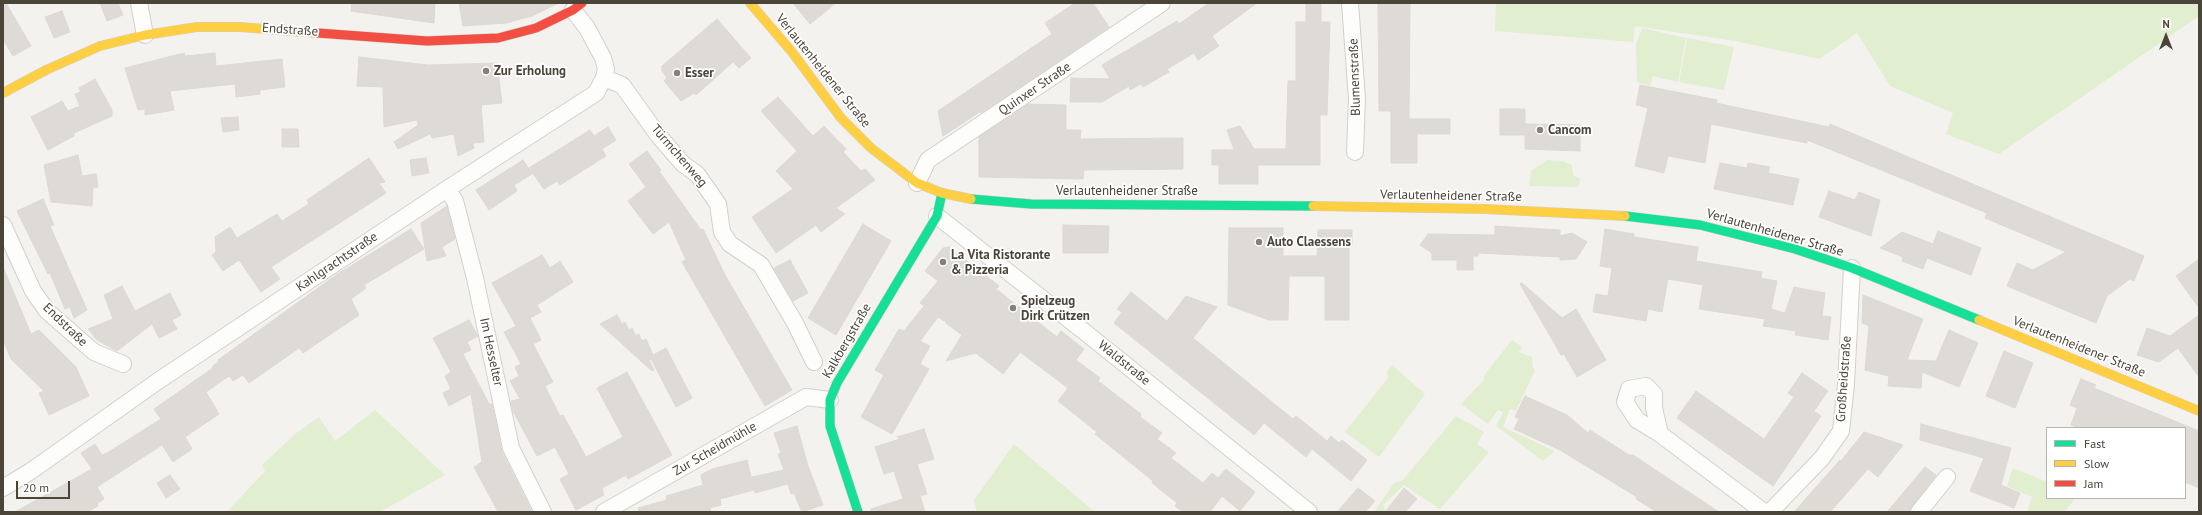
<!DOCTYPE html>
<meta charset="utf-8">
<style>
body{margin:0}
#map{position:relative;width:2202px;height:515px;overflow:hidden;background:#f4f2ee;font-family:"PT Sans",sans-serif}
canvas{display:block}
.frame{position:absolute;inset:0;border:4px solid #4b4439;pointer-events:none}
.legend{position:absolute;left:2046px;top:427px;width:140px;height:72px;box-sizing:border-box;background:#fff;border:1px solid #b7b4b0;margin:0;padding:5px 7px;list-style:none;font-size:12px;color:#4b4439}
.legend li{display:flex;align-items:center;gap:8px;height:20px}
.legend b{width:20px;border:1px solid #b7b4b0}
.north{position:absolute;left:2146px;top:16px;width:40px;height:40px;-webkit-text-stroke:3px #fff;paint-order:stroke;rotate:0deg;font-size:11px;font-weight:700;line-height:16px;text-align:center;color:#4b4439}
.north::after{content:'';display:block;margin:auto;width:14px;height:18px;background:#4b4439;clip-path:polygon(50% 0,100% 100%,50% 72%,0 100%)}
.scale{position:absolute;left:16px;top:481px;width:54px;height:18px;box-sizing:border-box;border:2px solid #4b4439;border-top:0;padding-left:5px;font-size:12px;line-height:14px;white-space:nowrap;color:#4b4439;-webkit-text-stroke:3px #fff;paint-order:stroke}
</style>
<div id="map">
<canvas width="2202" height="515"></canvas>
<div class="frame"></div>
<ul class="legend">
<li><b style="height:5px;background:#16e098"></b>Fast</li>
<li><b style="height:5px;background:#ffcf43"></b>Slow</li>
<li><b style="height:5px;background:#f24e42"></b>Jam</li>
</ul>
<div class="north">N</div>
<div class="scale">20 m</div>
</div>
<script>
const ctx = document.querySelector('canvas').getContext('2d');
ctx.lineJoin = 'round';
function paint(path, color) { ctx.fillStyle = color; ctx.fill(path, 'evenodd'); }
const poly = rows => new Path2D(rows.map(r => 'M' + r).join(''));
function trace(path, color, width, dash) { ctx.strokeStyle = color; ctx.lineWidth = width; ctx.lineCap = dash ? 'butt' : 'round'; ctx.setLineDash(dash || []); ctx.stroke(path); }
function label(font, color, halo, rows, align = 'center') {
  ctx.font = font + ' "PT Sans",sans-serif'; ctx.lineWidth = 3.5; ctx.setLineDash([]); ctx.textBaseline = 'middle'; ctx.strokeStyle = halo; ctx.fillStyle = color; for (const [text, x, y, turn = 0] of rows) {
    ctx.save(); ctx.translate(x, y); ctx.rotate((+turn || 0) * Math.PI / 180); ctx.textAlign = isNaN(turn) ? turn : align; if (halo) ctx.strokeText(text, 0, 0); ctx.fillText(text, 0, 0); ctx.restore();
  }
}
paint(poly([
 [1496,3,2199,3,2199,16,1999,154,1946,134,1953,113,1890,86,1857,33,1819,59,1735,41,1635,26,1633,42,1495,31],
 [1642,28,1686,38,1678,82,1653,76,1650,86,1637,82,1636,45],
 [1687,38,1734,47,1724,90,1679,82],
 [1547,160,1563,161,1572,165,1573,175,1580,179,1580,183,1577,187,1529,186,1531,171],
 [1512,340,1522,347,1519,352,1532,357,1533,368,1535,370,1516,411,1510,409,1503,427,1555,451,1543,461,1496,426,1503,412,1498,410,1488,424,1461,404,1483,381,1485,374],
 [1392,365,1425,394,1379,457,1345,432,1388,378,1387,371],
 [375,410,445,475,380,512,227,512,265,471,262,465,295,434,319,417,335,441],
 [1456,416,1484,432,1477,444,1489,452,1440,509,1404,485,1383,505,1386,512,1374,512,1394,483,1402,481],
 [1014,444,1095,512,977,512,974,500],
 [2013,468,2047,482,2047,498,2075,498,2065,512,2027,512,2032,497,2007,486]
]), '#e1eecf');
const building = poly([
 [3,3,6,3,31,46,13,56,3,39,3,3],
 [100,3,118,3,123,15,107,21,100,3],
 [352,3,435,3,434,23,351,11,352,3],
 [459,3,559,3,532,16,506,23,463,26,459,3],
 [793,3,836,3,810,24,793,3],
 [1075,3,1093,3,1109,27,981,113,981,111,943,136,938,111,1052,34,1045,23,1075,3],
 [1209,3,1257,3,1212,36,1219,46,1198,60,1194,53,1167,69,1169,72,1143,87,1141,84,1130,90,1129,86,1102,102,1070,102,1071,78,1110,79,1102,65,1177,21,1179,24,1209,3],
 [1378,3,1410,3,1409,119,1450,119,1450,134,1417,134,1417,163,1391,163,1391,111,1379,111,1378,3],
 [1306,4,1321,4,1321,22,1330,22,1327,115,1320,115,1320,165,1258,165,1258,184,1219,184,1219,165,1212,165,1212,150,1234,150,1227,130,1240,126,1254,149,1286,149,1288,81,1296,81,1296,22,1306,22,1306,4],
 [62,11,70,32,54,38,45,17,62,11],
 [717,19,751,58,739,68,733,62,696,95,694,93,681,101,664,81,667,78,662,71,662,66,717,19],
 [184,53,185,56,215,53,216,66,282,59,285,87,260,90,260,94,236,97,235,84,170,91,174,110,145,115,145,109,138,110,125,68,184,53],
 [359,57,428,65,497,63,502,103,481,105,484,142,473,143,474,148,458,156,454,134,432,138,430,134,398,149,394,142,418,125,417,120,384,127,383,87,357,86,359,57],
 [95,79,112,110,112,116,74,133,74,136,48,150,31,117,62,101,68,111,80,106,75,94,81,92,79,88,95,79],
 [1640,85,1717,100,1716,103,1829,127,1830,124,2144,256,2134,281,2130,279,2107,296,2096,323,2007,286,2017,263,2033,270,2066,252,1985,218,1987,213,1807,140,1807,143,1711,124,1705,163,1668,156,1664,173,1635,166,1648,108,1636,105,1640,85],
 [778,97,813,136,824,126,846,149,843,152,861,171,865,169,875,180,836,208,845,214,821,232,816,225,776,253,752,217,793,189,776,171,797,151,761,111,778,97],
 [1028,104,1066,105,1066,130,1081,130,1080,139,1183,138,1183,169,1084,170,1083,179,979,177,979,137,1028,104],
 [1500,109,1525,109,1525,124,1580,125,1580,151,1525,149,1525,135,1500,135,1500,109],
 [238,117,239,130,223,132,221,118,238,117],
 [608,127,616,140,602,149,606,156,560,185,557,181,544,189,529,168,590,130,594,136,608,127],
 [282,129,298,129,299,147,282,147,282,129],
 [647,151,661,170,659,171,701,230,703,229,725,275,792,390,765,406,682,262,686,260,669,222,653,234,628,201,646,187,629,164,647,151],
 [78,155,82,176,96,174,98,187,93,188,92,206,51,202,44,165,78,155],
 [369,158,385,182,379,183,386,193,271,267,280,279,261,292,239,260,223,271,212,255,216,252,215,237,230,227,237,238,277,214,282,221,309,204,307,200,369,158],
 [426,158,429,173,412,176,410,160,426,158],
 [523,160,532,174,514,185,517,191,489,210,476,190,523,160],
 [1720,163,1747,168,1748,163,1770,167,1768,173,1799,179,1793,205,1714,189,1720,163],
 [1829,191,1855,200,1859,192,1880,200,1871,236,1819,217,1829,191],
 [43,199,54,225,50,226,87,310,74,318,70,307,65,309,50,273,48,274,17,211,43,199],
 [447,206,455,239,442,247,446,256,427,261,421,223,447,206],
 [863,224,891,241,836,335,808,318,863,224],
 [1063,225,1109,226,1108,253,1063,253,1063,225],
 [1495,226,1560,230,1560,236,1572,233,1587,242,1576,259,1560,260,1560,257,1478,253,1478,256,1473,256,1473,270,1457,270,1457,260,1432,260,1432,253,1420,245,1428,234,1495,235,1495,226],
 [1229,228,1283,228,1283,256,1317,256,1318,230,1352,230,1352,246,1349,246,1349,320,1325,320,1325,276,1289,276,1288,320,1269,320,1228,305,1229,228],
 [411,229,424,249,364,285,366,288,351,299,359,315,303,353,299,348,249,383,243,375,233,381,229,376,206,392,219,414,185,437,192,449,173,462,162,445,97,487,104,499,97,503,98,506,87,512,15,512,92,469,81,453,95,444,102,455,107,453,161,419,154,409,213,368,212,367,219,361,218,360,336,275,411,229],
 [1605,229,1634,234,1634,237,1698,247,1696,261,1762,272,1761,278,1777,281,1771,309,1785,313,1794,287,1825,293,1822,316,1831,317,1828,340,1795,335,1796,331,1763,326,1765,319,1699,309,1703,285,1668,279,1662,312,1648,309,1646,321,1593,312,1596,294,1608,296,1612,268,1600,266,1605,229],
 [1938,231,1981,248,1971,275,1927,258,1923,269,1902,261,1903,257,1880,248,1902,232,1933,244,1938,231],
 [949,247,999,286,996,289,1057,337,1061,331,1084,349,1076,360,1100,378,1098,381,1141,414,1140,417,1162,433,1157,439,1176,453,1171,458,1203,483,1212,473,1218,478,1226,469,1255,492,1240,511,1222,496,1210,512,1183,512,1175,506,1177,503,1152,483,1153,481,1095,434,1097,432,1058,401,1068,388,1020,352,1003,374,976,353,946,361,962,335,946,323,945,319,944,321,938,317,920,341,930,346,920,364,929,369,892,434,861,417,884,375,875,370,899,329,904,331,924,306,920,303,938,281,925,271,943,248,949,247],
 [542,255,550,268,560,261,573,282,537,305,541,312,530,318,541,340,533,344,553,382,545,386,560,416,563,415,586,457,623,437,597,388,627,372,672,455,628,479,626,475,602,488,604,495,576,510,560,479,569,474,555,447,537,456,513,411,511,401,520,399,510,381,519,376,515,367,521,364,504,332,516,326,492,283,542,255],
 [2199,259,2199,308,2176,276,2199,259],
 [790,260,808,293,793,301,774,268,790,260],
 [3,267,31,334,39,330,76,367,89,396,49,415,39,393,44,391,11,359,3,340,3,267],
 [1522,283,1562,318,1576,309,1606,360,1577,377,1564,354,1561,355,1520,284,1522,283],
 [122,286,135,311,170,293,181,315,172,320,177,329,159,338,152,324,117,351,97,340,88,329,113,319,104,295,122,286],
 [1131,292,1167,321,1186,296,1217,307,1193,338,1293,419,1296,416,1327,441,1331,436,1339,443,1342,440,1367,460,1351,481,1312,449,1306,457,1264,423,1254,435,1114,323,1122,312,1117,309,1131,292],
 [1863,295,1923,319,1907,360,1936,361,1949,330,1978,343,1959,387,1922,372,1921,388,1888,386,1889,376,1865,370,1869,326,1862,323,1863,295],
 [617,315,622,324,625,322,629,330,632,328,636,336,639,334,642,341,646,339,653,355,666,348,692,398,676,407,651,359,649,360,654,370,652,371,600,324,617,315],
 [2199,315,2199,377,2178,348,2159,362,2137,355,2147,328,2170,336,2199,315],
 [469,320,478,336,467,342,471,350,463,354,489,404,492,404,502,452,532,512,498,512,474,467,482,462,471,394,449,406,443,393,451,389,445,376,451,372,433,338,469,320],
 [2004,351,2033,363,2015,408,1986,396,2004,351],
 [1802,373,1828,391,1814,411,1821,416,1773,486,1677,418,1696,391,1764,439,1794,397,1788,393,1802,373],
 [2081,379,2096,385,2094,388,2199,431,2199,488,2185,482,2185,428,2079,428,2071,425,2077,408,2070,405,2081,379],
 [1525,396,1567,415,1588,433,1590,430,1629,455,1633,455,1719,512,1657,512,1636,499,1637,497,1560,450,1514,429,1519,419,1515,417,1525,396],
 [1921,424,2011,448,2001,485,2020,493,2014,508,1970,491,1984,458,1920,440,1921,424],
 [797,426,808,466,823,505,802,512,794,493,791,494,788,484,755,493,752,477,784,470,778,454,781,453,774,433,797,426],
 [924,429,934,459,917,464,927,494,920,496,925,512,871,512,871,509,903,499,894,471,884,474,875,447,900,439,897,437,924,429],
 [1864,432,1903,445,1878,477,1868,469,1830,512,1794,512,1840,460,1841,461,1864,432],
 [747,460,754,490,720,499,721,505,710,508,711,512,639,512,638,508,667,500,666,496,703,485,701,475,712,469,747,460],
 [1925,467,1936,475,1910,511,1887,512,1925,467],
 [170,475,180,489,166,498,157,483,170,475],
 [1358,488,1375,501,1365,512,1337,512,1358,488],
 [1404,488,1417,499,1405,512,1385,512,1404,488]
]);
paint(building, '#dedbd6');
trace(building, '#dcd9d4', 1);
const street = poly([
 [139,3,145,35],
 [1350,3,1357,99,1355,152],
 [604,78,622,85,658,135,683,164,697,174,718,204,722,232,730,244,761,265,795,323,814,362],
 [917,183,928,160,1162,3],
 [447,189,455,201,475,278,511,448,543,512],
 [937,216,1086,333,1309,512],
 [3,225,33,291,47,311,94,352,123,364],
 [1660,434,1654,408,1654,394,1646,386,1629,389,1625,402,1637,420,1660,434,1764,512],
 [3,488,31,471,158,381,447,189,596,93,604,78,606,69,603,58,587,28,573,10],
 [604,512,806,397,830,400],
 [1770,512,1822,458,1841,431,1846,384,1852,268],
 [1919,512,1947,477]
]);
const fast = poly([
 [971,199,1031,204,1313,206],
 [1625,216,1700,225,1795,249,1852,268,1979,320],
 [858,512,830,426,830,400,837,383,937,216,942,193]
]);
const slow = poly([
 [750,3,792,52,841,118,871,148,917,183,942,193,971,199],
 [3,93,46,70,100,46,145,35,197,27,240,27,318,33],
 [1313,206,1485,209,1625,216],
 [1979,320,2199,411]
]);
const jam = poly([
 [318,33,427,41,498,38,536,28,573,10,582,3]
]);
trace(street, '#d2d0cb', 18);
trace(fast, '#d3cfc5', 10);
trace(slow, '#d3cfc5', 10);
trace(jam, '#d3cfc5', 10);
trace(street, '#fdfdfc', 16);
trace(fast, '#16e098', 9);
trace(slow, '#ffcf43', 9);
trace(jam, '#f24e42', 9);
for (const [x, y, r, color] of [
 [486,71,4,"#868178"],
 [677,73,4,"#868178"],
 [1540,130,4,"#868178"],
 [1259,242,4,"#868178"],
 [943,262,4,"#868178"],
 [1013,308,4,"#868178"]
]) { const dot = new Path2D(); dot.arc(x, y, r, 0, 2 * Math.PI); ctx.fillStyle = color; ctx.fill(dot); trace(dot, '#fff', 1.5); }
label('13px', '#4b4439', '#fff', [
 ["Endstraße",290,30,4],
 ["Verlautenheidener Straße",823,71,51],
 ["Blumenstraße",1355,77,-92],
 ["Quinxer Straße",1035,89,-34],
 ["Türmchenweg",679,156,49],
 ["Verlautenheidener Straße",1127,191],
 ["Verlautenheidener Straße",1451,196,1],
 ["Verlautenheidener Straße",1775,233,16],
 ["Kahlgrachtstraße",337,262,-34],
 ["Endstraße",65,325,44],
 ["Kalkbergstraße",847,341,-60],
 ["Verlautenheidener Straße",2079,347,22],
 ["Im Hesselter",491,352,78],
 ["Waldstraße",1124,363,39],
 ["Großheidstraße",1844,379,-86],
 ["Zur Scheidmühle",715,449,-30]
]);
label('bold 13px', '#4b4439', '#fff', [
 ["Zur Erholung",494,71],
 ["Esser",685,73],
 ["Cancom",1548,130],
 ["Auto Claessens",1267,242],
 ["La Vita Ristorante",951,255],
 ["& Pizzeria",951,270],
 ["Spielzeug",1021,301],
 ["Dirk Crützen",1021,316]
], 'left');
</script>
